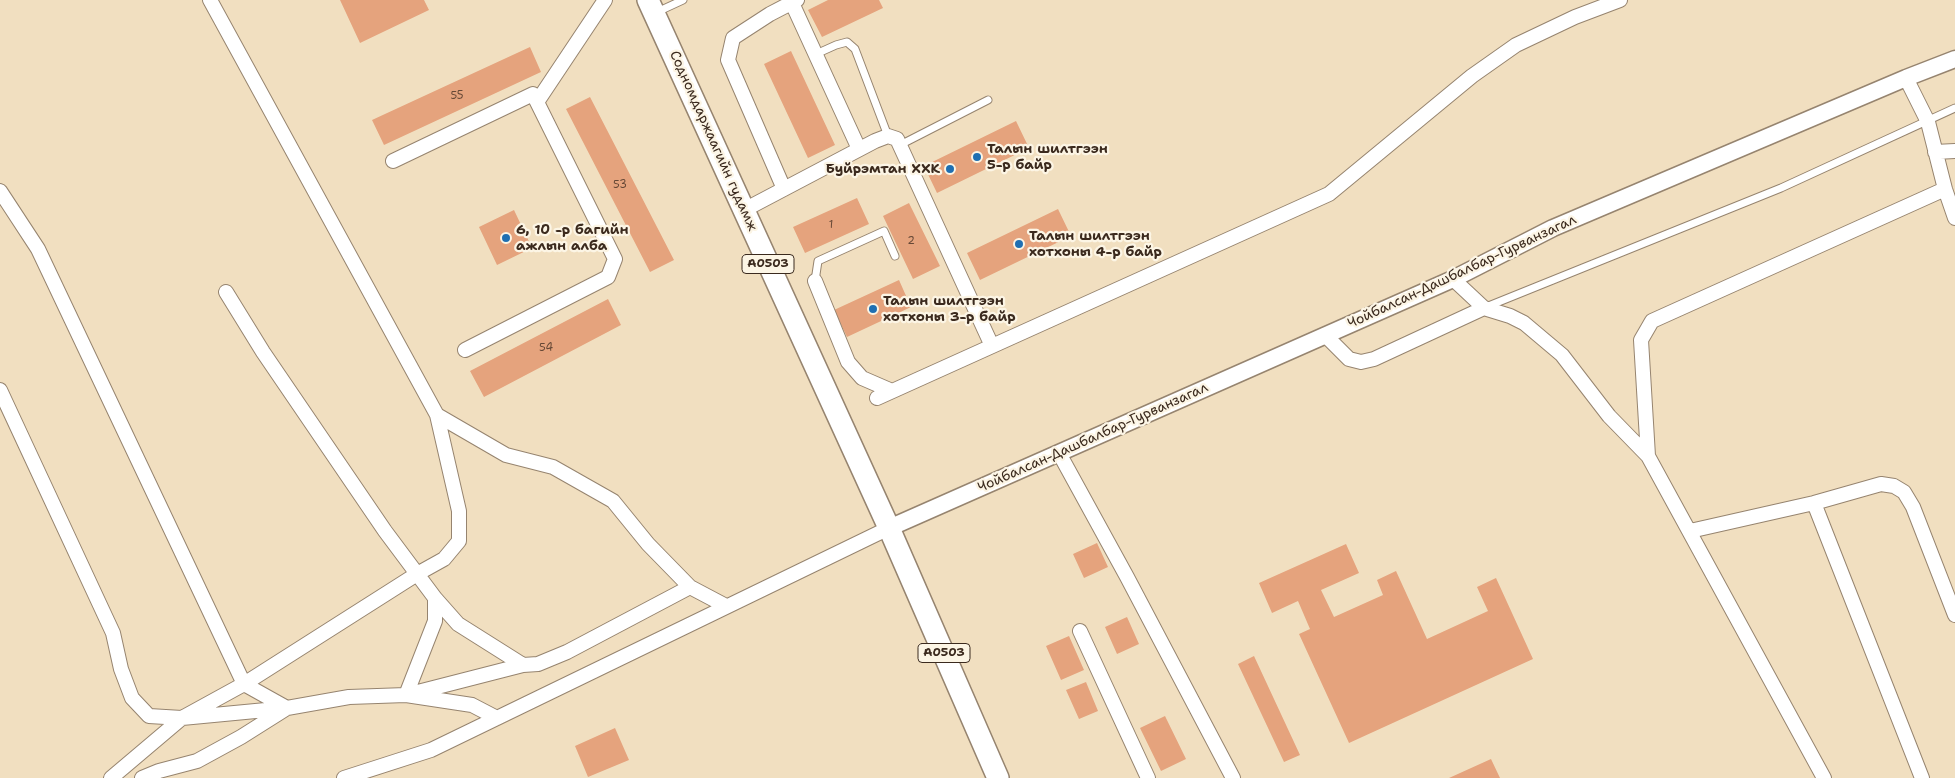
<!DOCTYPE html>
<meta charset="utf-8">
<style>
body{margin:0}
canvas{display:block;background:#f1dfc0}
</style>
<canvas width="1955" height="778"></canvas>
<script>
const ctx = document.querySelector('canvas').getContext('2d');
ctx.lineJoin = 'round';
function paint(path, color) { ctx.fillStyle = color; ctx.fill(path, 'evenodd'); }
const poly = rows => new Path2D(rows.map(r => 'M' + r).join(''));
function trace(path, color, width, dash) { ctx.strokeStyle = color; ctx.lineWidth = width; ctx.lineCap = dash ? 'butt' : 'round'; ctx.setLineDash(dash || []); ctx.stroke(path); }
function label(font, color, halo, rows, align = 'center') {
  ctx.font = font + ' "Shantell Sans",sans-serif'; ctx.lineWidth = 4.5; ctx.setLineDash([]); ctx.textBaseline = 'middle'; ctx.strokeStyle = halo; ctx.fillStyle = color; for (const [text, x, y, turn = 0] of rows) {
    ctx.save(); ctx.translate(x, y); ctx.rotate((+turn || 0) * Math.PI / 180); ctx.textAlign = isNaN(turn) ? turn : align; if (halo) ctx.strokeText(text, 0, 0); ctx.fillText(text, 0, 0); ctx.restore();
  }
}
paint(poly([
 [340,0,424,0,429,10,360,43],
 [828,0,879,0,883,8,822,37,808,10],
 [530,47,541,72,384,145,372,120],
 [791,51,835,145,808,158,764,64],
 [590,97,674,260,650,272,566,109],
 [1016,121,1029,148,937,193,924,166],
 [857,198,869,224,805,253,793,227],
 [909,203,940,266,913,279,883,216],
 [1058,209,1071,236,980,280,967,253],
 [514,210,532,248,497,265,479,227],
 [899,280,911,307,847,337,834,310],
 [608,299,621,325,484,397,470,371],
 [1097,543,1108,567,1084,578,1073,554],
 [1346,544,1359,573,1321,590,1334,617,1383,595,1377,580,1396,571,1427,639,1488,611,1477,587,1496,578,1533,659,1349,743,1299,634,1310,629,1298,601,1272,613,1259,583],
 [1127,617,1139,644,1117,654,1105,627],
 [1069,636,1084,670,1061,680,1046,646],
 [1254,656,1300,755,1284,762,1238,664],
 [1086,682,1098,711,1079,719,1066,690],
 [1165,716,1186,759,1161,771,1140,728],
 [615,728,629,760,588,777,575,746],
 [1491,759,1500,778,1449,778]
]), '#e5a37d');
const service = poly([
 [657,12,683,0],
 [816,54,836,45,847,42,855,49,888,136],
 [900,145,988,100],
 [815,281,818,261,884,231,895,256],
 [1486,307,1781,188,1955,108]
]);
const minor = poly([
 [792,3,859,149],
 [1906,78,1928,122,1945,189,1955,218],
 [537,102,605,0],
 [1935,152,1955,151],
 [393,161,533,94,615,259,608,277,465,350],
 [784,189,728,60,733,38,770,14,797,0],
 [0,191,38,249,244,684,287,708],
 [744,210,875,141,888,136,897,139,992,346],
 [1453,279,1484,308,1510,316,1524,323,1562,355,1609,416,1648,456],
 [815,281,848,362,862,378,892,391],
 [226,292,263,352,385,531,435,598,435,621,406,695,523,665],
 [1325,335,1349,359,1361,362,1374,359,1484,308],
 [0,390,113,633,121,669,132,698,149,716,182,718,287,708],
 [877,398,1329,194,1472,76,1516,45,1575,17,1620,0],
 [437,415,506,455,553,467,613,501,648,544,690,587,726,606],
 [1059,453,1127,577,1233,778],
 [1814,503,1922,778],
 [1690,531,1814,503,1881,484,1894,486,1904,492,1913,507,1955,615],
 [435,598,458,624,523,665,538,664,567,652,690,587],
 [1080,631,1148,778],
 [111,778,182,718,244,684,417,574,444,559,459,541,459,511,437,415,210,0],
 [142,778,159,771,197,761,241,737,287,708,349,697,406,695,472,705,497,718],
 [344,778,431,750,889,528],
 [1824,778,1648,456,1641,340,1652,321,1945,189]
]);
const tertiary = poly([
 [889,528,1453,279,1553,228,1906,78,1955,59]
]);
const primary = poly([
 [648,0,889,528,998,778]
]);
trace(service, '#96846f', 9);
trace(minor, '#96846f', 16);
trace(tertiary, '#96846f', 19);
trace(primary, '#96846f', 24);
trace(service, '#fff', 7);
trace(minor, '#fff', 14);
trace(tertiary, '#fff', 16);
trace(primary, '#fff', 21);
for (const [x, y, r, color] of [
 [977,157,5,"#1f6fb2"],
 [950,169,5,"#1f6fb2"],
 [506,238,5,"#1f6fb2"],
 [1019,244,5,"#1f6fb2"],
 [873,309,5,"#1f6fb2"]
]) { const dot = new Path2D(); dot.arc(x, y, r, 0, 2 * Math.PI); ctx.fillStyle = color; ctx.fill(dot); trace(dot, '#fcf5e5', 2); }
label('11px', '#664836', null, [
 ["55",457,96],
 ["53",620,185],
 ["1",831,225],
 ["2",911,241],
 ["54",546,348]
]);
for (const [x, y, w] of [
 [768,264,52],
 [944,653,52]
]) { const box = new Path2D(); box.roundRect(x - w / 2, y - 9.5, w, 19, 4); ctx.fillStyle = '#fcf5e5'; ctx.fill(box); trace(box, '#3b2a1e', 1); }
label('bold 12px', '#3b2a1e', null, [
 ["A0503",768,264],
 ["A0503",944,653]
]);
label('14px', '#3b2a1e', '#fcf5e5', [
 ["Содномдаржаагийн гудамж",713,141,66],
 ["Чойбалсан-Дашбалбар-Гурванзагал",1462,272,-25],
 ["Чойбалсан-Дашбалбар-Гурванзагал",1093,438,-24]
]);
label('bold 14px', '#3b2a1e', '#fcf5e5', [
 ["Талын шилтгээн",987,149],
 ["5-р байр",987,165],
 ["Буйрэмтан ХХК",940,169,"right"],
 ["6, 10 -р багийн",516,230],
 ["ажлын алба",516,246],
 ["Талын шилтгээн",1029,236],
 ["хотхоны 4-р байр",1029,252],
 ["Талын шилтгээн",883,301],
 ["хотхоны 3-р байр",883,317]
], 'left');
</script>
